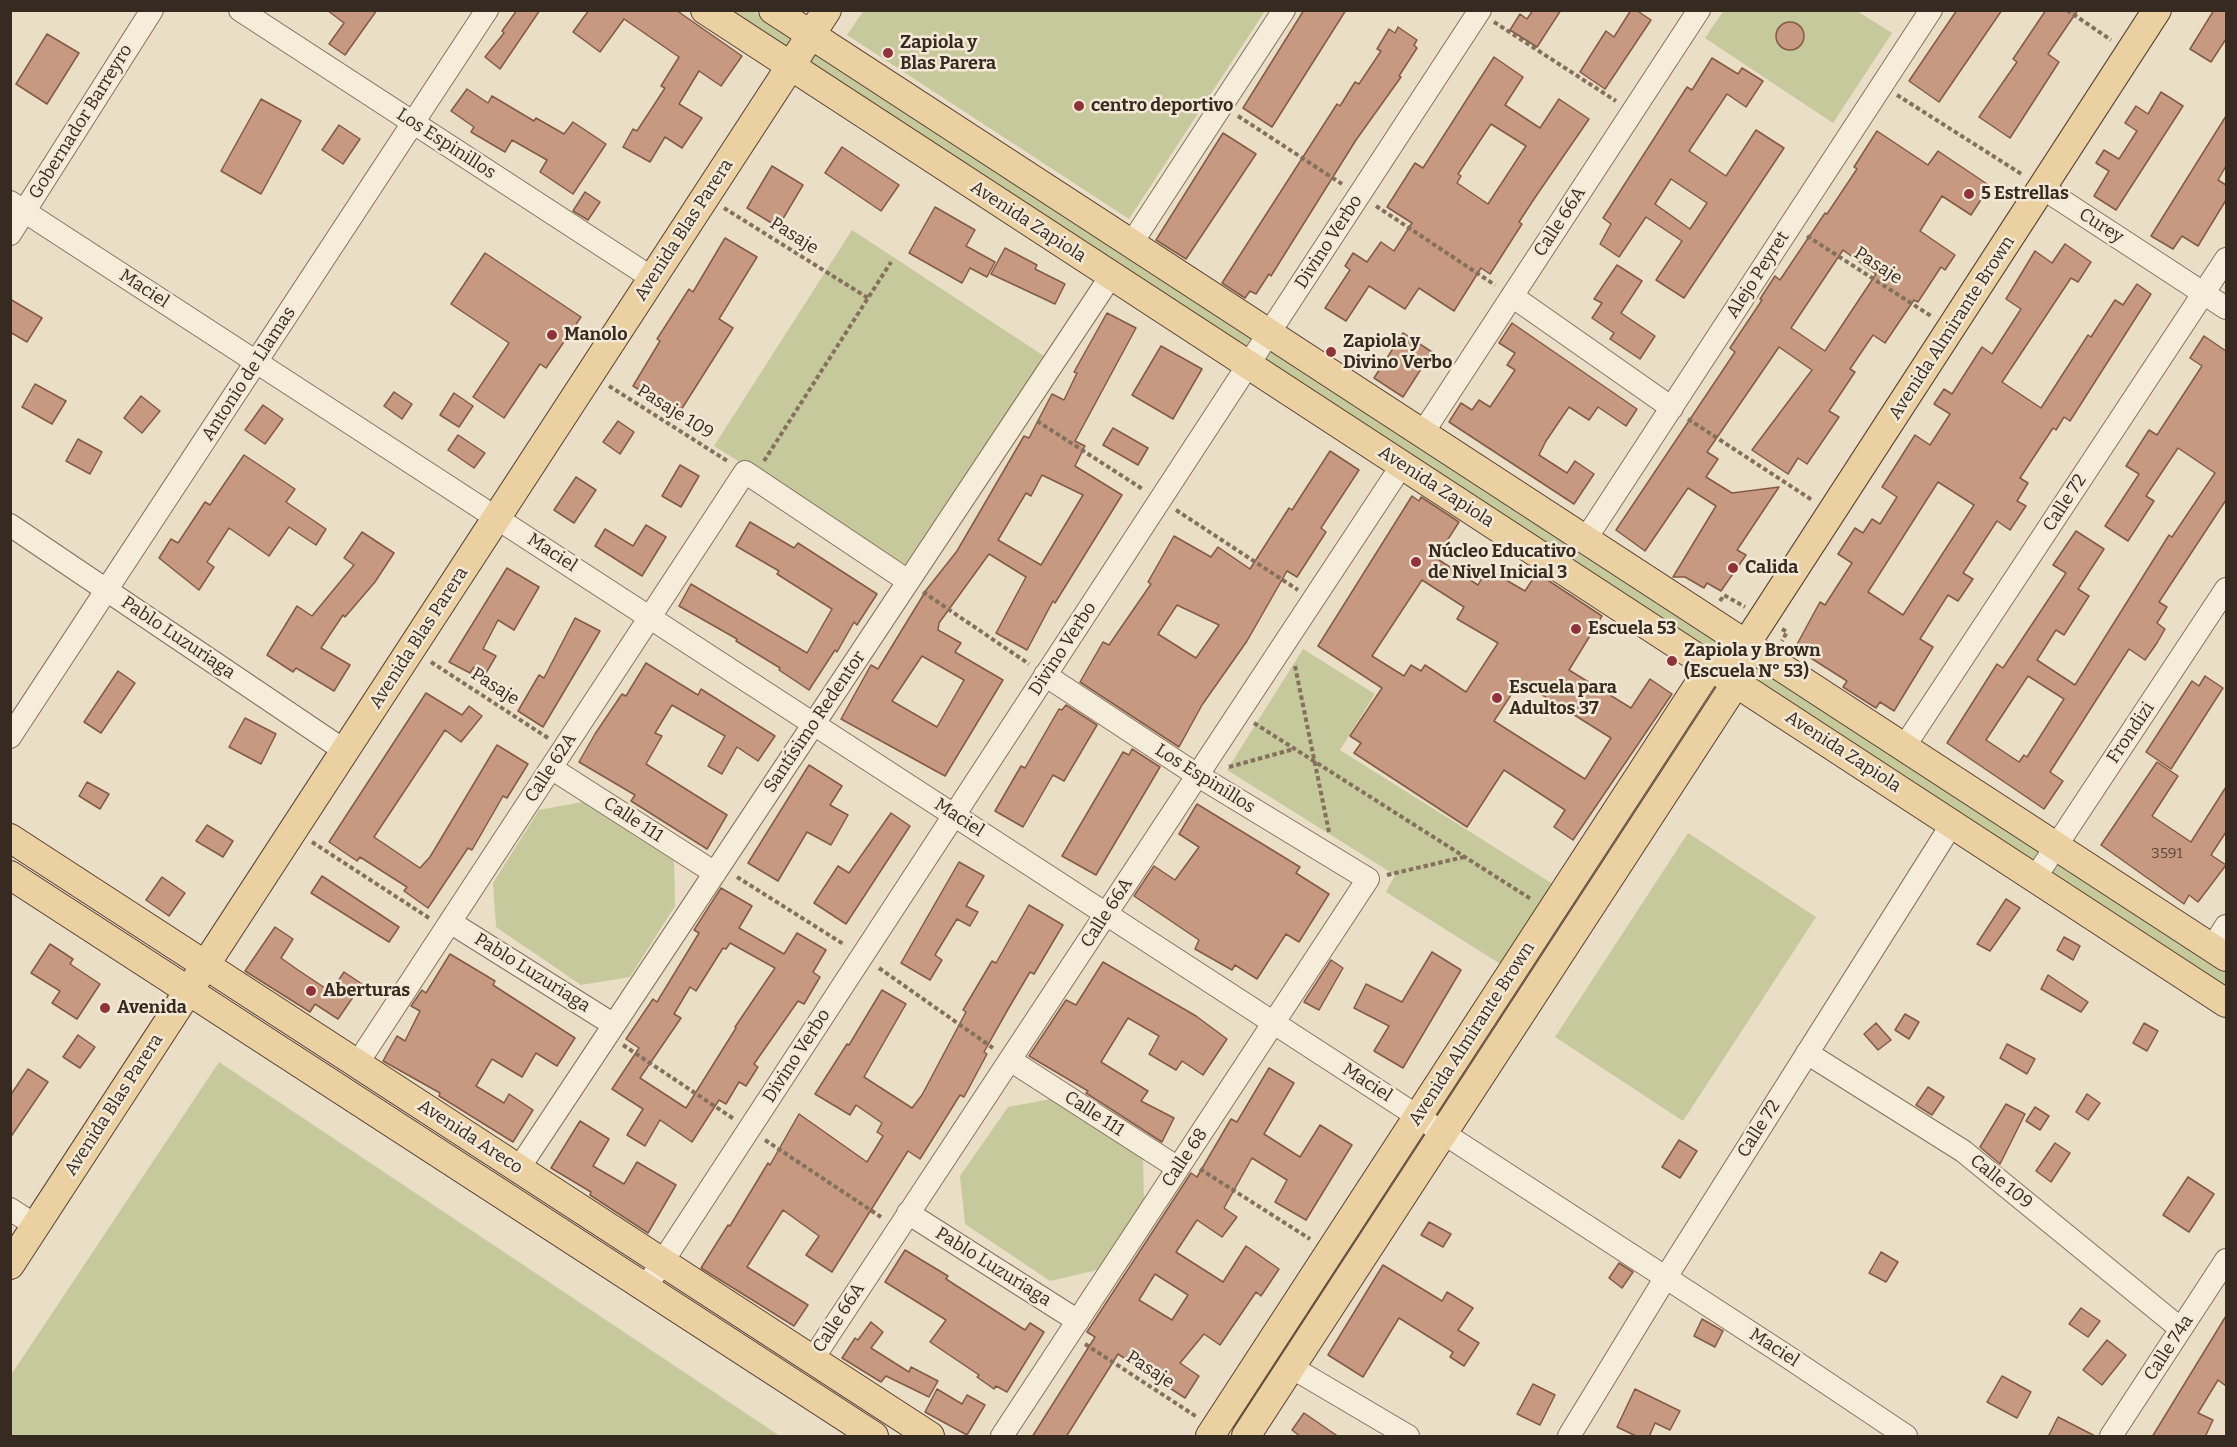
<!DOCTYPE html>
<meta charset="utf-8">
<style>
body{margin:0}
#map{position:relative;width:2237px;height:1447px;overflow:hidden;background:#ebdec7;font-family:Bitter,serif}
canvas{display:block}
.frame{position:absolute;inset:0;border:12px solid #372a20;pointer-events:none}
</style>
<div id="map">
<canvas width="2237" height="1447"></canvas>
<div class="frame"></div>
</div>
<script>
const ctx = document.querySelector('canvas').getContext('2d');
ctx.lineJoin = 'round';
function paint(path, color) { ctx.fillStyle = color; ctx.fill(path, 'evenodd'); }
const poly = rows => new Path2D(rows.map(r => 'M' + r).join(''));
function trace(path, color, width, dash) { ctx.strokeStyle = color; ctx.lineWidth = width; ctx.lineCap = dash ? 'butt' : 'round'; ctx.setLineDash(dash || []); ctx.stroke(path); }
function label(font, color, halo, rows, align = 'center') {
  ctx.font = font + ' Bitter,serif'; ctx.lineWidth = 5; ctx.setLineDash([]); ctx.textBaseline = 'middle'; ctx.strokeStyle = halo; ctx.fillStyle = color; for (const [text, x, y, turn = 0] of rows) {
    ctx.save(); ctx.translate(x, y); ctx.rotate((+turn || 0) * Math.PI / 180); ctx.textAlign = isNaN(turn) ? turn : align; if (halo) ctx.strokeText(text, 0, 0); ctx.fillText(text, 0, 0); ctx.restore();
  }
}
paint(poly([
 [864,10,1265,10,1265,11,1129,219,847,35],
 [1724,10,1857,11,1892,33,1833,123,1705,38],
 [723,11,753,11,2226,972,2226,995],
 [852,230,1044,356,905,564,714,446],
 [1303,649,1375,694,1340,750,1553,884,1502,965,1386,892,1395,875,1227,770],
 [582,802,674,861,675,906,630,977,581,985,496,927,493,883,539,810],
 [1688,833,1816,917,1683,1121,1555,1037],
 [219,1062,780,1436,11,1436,11,1375],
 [1051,1099,1143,1158,1144,1203,1097,1270,1050,1281,965,1224,960,1176,1008,1107]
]), '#c6c99b');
const building = poly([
 [327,10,377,10,345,55,329,44,344,23,327,10],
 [517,10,540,10,500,69,485,57,504,33,502,31,517,10],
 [589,10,676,10,742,56,721,86,699,71,679,104,702,118,682,148,665,137,650,162,623,147,633,129,637,131,665,88,661,86,679,57,624,19,600,52,573,32,589,10],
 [1304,10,1346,10,1272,127,1243,108,1304,10],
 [1533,10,1561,10,1537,47,1510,30,1520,14,1527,19,1533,10],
 [1631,10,1636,10,1651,20,1605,89,1580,72,1606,31,1614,37,1631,10],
 [1957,10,2002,10,1939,102,1909,81,1957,10],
 [2046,10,2078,10,2048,54,2059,62,2010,138,1979,117,2017,62,2013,59,2046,10],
 [2214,10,2226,10,2226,39,2211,62,2190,49,2214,10],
 '1776 36a14 14 0 1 1 28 0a14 14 0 1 1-28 0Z',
 [1398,27,1417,40,1414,45,1417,48,1399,76,1401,77,1356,140,1271,276,1269,274,1256,294,1250,291,1245,298,1222,283,1337,104,1340,106,1355,82,1359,84,1381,51,1377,49,1389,29,1395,33,1398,27],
 [47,34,79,53,47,104,16,84,47,34],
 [1494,57,1523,77,1505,105,1540,128,1559,99,1589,119,1534,199,1519,222,1522,224,1490,274,1481,268,1454,311,1419,288,1405,309,1369,286,1346,321,1325,308,1350,270,1345,266,1353,253,1367,262,1381,242,1394,251,1412,223,1387,207,1415,163,1423,168,1494,57],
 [1491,124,1526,146,1488,204,1457,183,1461,176,1458,174,1491,124],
 [1712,58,1738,74,1742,68,1763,81,1746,107,1727,94,1689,151,1726,176,1756,130,1784,148,1684,298,1656,280,1682,241,1646,217,1619,257,1600,244,1611,224,1603,218,1687,87,1692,90,1712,58],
 [1671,179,1707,203,1690,229,1655,204,1671,179],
 [467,89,488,103,492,96,534,121,536,118,564,134,573,122,606,144,573,194,540,172,547,160,512,140,505,152,471,132,474,127,451,111,467,89],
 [2161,92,2183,106,2116,210,2094,196,2109,171,2096,163,2104,150,2119,159,2137,131,2125,123,2136,106,2148,114,2161,92],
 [261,99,301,121,261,194,221,171,261,99],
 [2226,116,2226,166,2218,180,2226,185,2226,200,2198,246,2182,236,2173,249,2151,236,2226,116],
 [339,125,360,139,343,164,322,150,339,125],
 [1877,131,1928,165,1938,151,1990,186,1971,215,1942,196,1920,231,1955,255,1945,270,1941,267,1918,302,1914,300,1885,343,1873,335,1850,369,1855,372,1829,411,1839,417,1807,464,1798,458,1788,474,1752,450,1812,370,1779,347,1707,452,1718,459,1706,477,1732,493,1779,487,1737,550,1746,555,1721,591,1707,583,1704,588,1685,577,1673,577,1716,506,1688,488,1645,551,1616,530,1735,352,1730,348,1762,300,1760,299,1775,276,1780,280,1825,213,1827,214,1857,169,1854,167,1877,131],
 [1843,250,1876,274,1825,351,1791,328,1843,250],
 [1223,133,1256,154,1186,259,1156,240,1223,133],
 [842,147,899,185,881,211,825,173,842,147],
 [772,166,803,185,778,227,747,208,772,166],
 [585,192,600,202,588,220,573,211,585,192],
 [935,207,975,230,966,246,995,262,987,277,970,268,962,283,909,253,935,207],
 [725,238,757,257,719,319,733,328,681,410,665,400,663,404,633,386,660,341,657,339,689,289,693,292,725,238],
 [2065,244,2091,262,2078,282,2071,278,2002,382,2041,408,2088,335,2091,337,2115,300,2123,305,2137,284,2151,294,2070,421,2064,417,2056,430,2053,428,2020,478,2028,483,2017,501,2026,506,2010,530,1997,521,1963,573,1973,579,1958,601,1948,595,1920,639,1933,647,1894,711,1880,702,1876,708,1843,687,1847,681,1795,648,1820,602,1825,605,1852,563,1838,554,1855,528,1863,533,1872,519,1880,524,1897,497,1882,487,1915,435,1930,445,1950,414,1934,404,1944,389,1952,394,1982,347,1992,354,2021,309,2006,299,2035,251,2052,263,2065,244],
 [1938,482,1974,505,1903,615,1868,592,1938,482],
 [1005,248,1037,265,1035,269,1065,284,1055,304,991,274,1005,248],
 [485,253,581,317,546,368,540,364,504,418,473,397,509,343,451,304,485,253],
 [1617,265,1642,281,1621,313,1655,336,1640,359,1610,339,1614,333,1592,318,1602,303,1594,299,1617,265],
 [10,299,42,318,27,342,10,332,10,299],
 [1107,313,1136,328,1075,441,1085,446,1075,466,1122,495,1055,603,1053,601,1027,650,996,633,1026,577,989,554,939,623,938,630,961,643,955,652,1003,680,945,776,841,719,871,665,878,669,927,589,957,551,1024,436,1029,438,1052,394,1064,400,1077,373,1074,372,1107,313],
 [1042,475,1083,495,1041,565,998,540,1026,493,1031,496,1042,475],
 [922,656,964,680,937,727,892,701,922,656],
 [1512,323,1637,409,1626,426,1598,407,1589,420,1569,407,1546,441,1539,455,1567,473,1575,461,1594,474,1574,504,1449,422,1461,403,1472,410,1479,400,1490,407,1515,370,1507,365,1515,353,1499,343,1512,323],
 [1403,333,1432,352,1403,397,1374,378,1403,333],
 [2204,336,2226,351,2226,500,2159,602,2167,607,2157,623,2165,629,2157,643,2145,660,2129,649,2050,772,2063,781,2044,809,1947,743,1997,664,2003,668,2066,573,2053,565,2076,531,2104,549,2078,589,2089,596,2064,635,2056,630,2037,660,2075,685,2169,535,2172,537,2215,473,2178,448,2146,496,2154,501,2128,541,2105,526,2139,474,2126,466,2149,430,2157,435,2202,366,2190,358,2204,336],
 [2028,676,2064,699,2027,757,2024,755,2019,762,1986,740,2028,676],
 [1161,346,1202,369,1173,419,1132,395,1161,346],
 [35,384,66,401,52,424,22,407,35,384],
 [394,392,412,404,402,419,384,406,394,392],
 [454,393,473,406,459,427,440,415,454,393],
 [141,396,160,411,142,433,124,418,141,396],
 [263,405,283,419,265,444,245,430,263,405],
 [618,421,634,432,620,454,603,442,618,421],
 [1113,428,1148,448,1138,465,1103,445,1113,428],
 [458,435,485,453,474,468,448,450,458,435],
 [78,439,102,452,90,474,66,461,78,439],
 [1330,451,1359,470,1321,528,1326,532,1297,577,1287,571,1247,641,1202,705,1179,747,1080,682,1103,642,1109,645,1151,584,1148,582,1174,536,1211,557,1218,547,1250,569,1289,508,1292,510,1330,451],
 [1177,605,1219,625,1196,658,1158,634,1177,605],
 [244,455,295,489,286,502,326,529,316,545,289,527,269,556,229,528,207,562,214,567,199,590,159,558,171,539,178,543,205,502,210,505,244,455],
 [680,465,699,476,681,507,662,496,680,465],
 [576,477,596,490,574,523,554,510,576,477],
 [1412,496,1419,501,1421,497,1459,522,1436,558,1478,585,1487,569,1525,591,1537,573,1602,616,1569,670,1631,708,1650,679,1672,694,1573,840,1554,827,1565,810,1504,770,1467,827,1354,753,1361,743,1350,736,1382,688,1318,646,1412,496],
 [1422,580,1464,607,1457,619,1498,643,1466,692,1425,665,1421,671,1411,665,1404,676,1372,656,1422,580],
 [1520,681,1611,738,1585,779,1494,721,1520,681],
 [750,522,794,548,798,543,877,594,857,625,854,622,837,652,835,650,809,690,779,670,780,668,736,641,737,639,679,606,691,584,807,653,832,609,777,574,779,571,736,546,750,522],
 [646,525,666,537,642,576,595,546,605,529,633,546,646,525],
 [362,532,394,553,375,582,345,617,343,615,321,648,350,665,334,691,296,668,293,672,267,655,297,606,312,616,354,565,344,558,362,532],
 [507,568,539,587,514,630,498,620,483,649,496,656,486,673,474,667,470,673,449,662,507,568],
 [575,618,600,631,543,727,518,711,539,675,544,678,575,618],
 [646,663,698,695,701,689,775,736,758,761,737,747,722,774,708,766,725,736,672,705,655,733,662,736,646,764,727,815,707,849,631,801,635,795,579,762,595,734,622,694,626,696,646,663],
 [118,671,135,683,101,733,84,722,118,671],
 [2205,676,2223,688,2171,769,2146,752,2192,681,2199,686,2205,676],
 [426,693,462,715,469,706,482,716,461,742,445,730,374,837,420,868,430,857,497,745,528,764,507,798,503,796,472,850,468,848,428,908,404,891,407,887,360,857,357,861,329,842,426,693],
 [1066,705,1097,725,1064,781,1053,775,1023,827,995,811,1021,766,1025,768,1059,709,1062,710,1066,705],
 [245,718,276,734,261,764,229,747,245,718],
 [1132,749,1160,767,1096,875,1062,856,1123,752,1129,755,1132,749],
 [2157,762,2178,776,2152,816,2191,842,2226,787,2226,832,2211,855,2226,865,2198,902,2189,895,2184,904,2101,845,2157,762],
 [809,765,842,786,830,805,848,815,831,845,807,832,778,881,748,863,809,765],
 [87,782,109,794,100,809,79,796,87,782],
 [1197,804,1300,867,1296,873,1329,894,1299,942,1286,934,1257,979,1235,965,1232,970,1195,949,1199,940,1134,896,1154,866,1175,880,1199,847,1179,834,1197,804],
 [891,813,910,826,846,924,814,903,838,866,849,873,891,813],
 [207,825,233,841,223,857,196,841,207,825],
 [959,862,984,876,966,906,978,912,970,926,957,919,935,955,942,960,930,980,901,963,959,862],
 [322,876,399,927,389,942,311,893,322,876],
 [162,877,185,893,169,916,146,900,162,877],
 [721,888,752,906,739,928,784,954,797,933,826,950,813,972,820,977,804,1004,798,1001,754,1064,758,1067,746,1086,739,1082,726,1104,719,1100,692,1142,660,1120,645,1146,627,1135,643,1109,612,1089,639,1048,626,1039,653,999,657,1002,699,933,694,930,721,888],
 [730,943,775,968,735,1027,736,1028,686,1108,640,1078,681,1018,674,1014,690,987,696,991,723,948,726,949,730,943],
 [2006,899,2020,908,1990,951,1977,944,2006,899],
 [1029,905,1063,925,1034,974,1030,972,1007,1011,984,1052,987,1054,964,1097,960,1095,920,1159,908,1151,832,1272,806,1255,819,1236,783,1210,747,1267,808,1305,794,1326,701,1268,728,1225,730,1226,768,1163,770,1165,799,1114,867,1162,883,1136,877,1132,882,1123,856,1105,850,1115,815,1094,847,1044,849,1045,882,990,906,1004,864,1077,912,1108,922,1095,966,1012,963,1010,992,961,996,963,1029,905],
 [275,927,293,939,281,958,298,970,331,992,344,972,362,984,338,1019,315,1004,310,1012,245,971,275,927],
 [2064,937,2080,946,2073,960,2057,950,2064,937],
 [50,944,73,959,70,964,100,984,77,1019,52,1003,60,991,31,973,50,944],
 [1432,952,1461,970,1403,1068,1374,1051,1389,1026,1354,1008,1366,984,1402,1002,1432,952],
 [450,954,495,981,493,985,575,1038,557,1066,536,1053,522,1077,492,1059,476,1086,504,1103,509,1094,533,1110,513,1142,439,1096,440,1093,383,1061,397,1036,405,1041,420,1011,411,1006,422,990,426,993,450,954],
 [1331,960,1343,968,1319,1010,1304,1002,1331,960],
 [1103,962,1196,1016,1227,1039,1203,1075,1182,1061,1176,1070,1149,1054,1159,1036,1128,1018,1101,1062,1148,1091,1141,1101,1174,1118,1162,1142,1086,1093,1088,1091,1029,1056,1066,1000,1076,1005,1103,962],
 [2048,975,2088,1002,2081,1012,2041,989,2048,975],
 [1905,1014,1919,1022,1909,1039,1895,1030,1905,1014],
 [1876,1023,1891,1040,1878,1050,1864,1034,1876,1023],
 [2144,1023,2158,1031,2147,1051,2133,1043,2144,1023],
 [78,1035,95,1047,80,1068,63,1057,78,1035],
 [2007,1044,2035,1059,2027,1074,2000,1058,2007,1044],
 [1269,1068,1294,1083,1264,1134,1300,1157,1320,1125,1352,1145,1306,1220,1275,1202,1287,1180,1252,1158,1224,1208,1237,1217,1222,1237,1197,1220,1176,1252,1223,1282,1246,1246,1279,1269,1261,1296,1256,1292,1220,1345,1204,1334,1180,1363,1199,1376,1185,1398,1118,1354,1066,1437,1032,1437,1095,1337,1087,1332,1191,1173,1197,1177,1231,1119,1237,1122,1269,1068],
 [1155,1274,1188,1295,1172,1320,1139,1300,1155,1274],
 [28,1069,48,1082,10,1138,10,1096,28,1069],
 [1928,1087,1944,1097,1932,1115,1916,1105,1928,1087],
 [2087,1094,2100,1103,2088,1120,2076,1112,2087,1094],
 [2006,1104,2025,1114,2000,1164,1980,1147,2006,1104],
 [2035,1107,2049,1116,2040,1130,2026,1121,2035,1107],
 [580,1121,609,1139,593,1166,624,1184,637,1162,676,1185,648,1233,590,1195,591,1192,551,1168,580,1121],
 [1679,1140,1697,1151,1680,1178,1662,1167,1679,1140],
 [2055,1143,2070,1153,2051,1182,2036,1171,2055,1143],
 [2188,1177,2214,1194,2189,1232,2163,1215,2188,1177],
 [1429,1222,1451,1234,1443,1247,1421,1235,1429,1222],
 [905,1250,948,1276,946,1279,1025,1330,1030,1323,1044,1332,1007,1392,996,1386,994,1389,977,1377,979,1375,930,1342,946,1320,885,1282,905,1250],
 [1881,1252,1898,1262,1886,1282,1869,1273,1881,1252],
 [1619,1263,1633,1272,1622,1288,1609,1278,1619,1263],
 [1383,1265,1442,1301,1447,1292,1473,1308,1458,1330,1479,1343,1464,1366,1450,1357,1453,1352,1399,1318,1363,1377,1328,1355,1383,1265],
 [2081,1308,2100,1321,2088,1337,2069,1324,2081,1308],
 [2226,1316,2226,1386,2218,1380,2198,1413,2213,1420,2205,1437,2152,1437,2226,1316],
 [1702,1319,1723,1331,1715,1347,1694,1336,1702,1319],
 [871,1322,883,1332,871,1348,909,1372,911,1367,938,1381,929,1397,886,1376,881,1382,842,1358,855,1338,858,1340,871,1322],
 [2107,1340,2126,1355,2102,1385,2083,1370,2107,1340],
 [2002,1376,2031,1392,2017,1418,1987,1402,2002,1376],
 [1533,1384,1555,1395,1540,1425,1517,1414,1533,1384],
 [937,1389,962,1404,967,1395,985,1405,967,1435,925,1412,937,1389],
 [1635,1389,1680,1411,1670,1430,1655,1423,1649,1437,1638,1437,1617,1427,1635,1389],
 [1304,1413,1339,1437,1301,1437,1292,1430,1304,1413],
 [2058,1417,2097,1437,2048,1437,2058,1417]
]);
paint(building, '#c69980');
trace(building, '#835a45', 1.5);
const minor = poly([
 [240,10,652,278],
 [2044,189,2226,308],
 [10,202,1785,1355,1906,1436],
 [10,234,152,10],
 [1131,244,1284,10],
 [1512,296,1672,408],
 [1422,434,1699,10],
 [10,525,345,751],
 [1585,540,1931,10],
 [10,737,487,10],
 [1904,747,2226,259],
 [551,768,715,873],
 [2035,878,2226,589],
 [450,922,614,1025],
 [2212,948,2226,926],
 [1807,1053,1963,1151,2181,1329],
 [1010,1060,1178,1168],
 [357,1064,745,472,908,581],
 [519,1168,1111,276],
 [10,1209,36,1226],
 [908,1213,1078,1321],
 [646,1287,1480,10],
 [812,1360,1402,465],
 [1291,1367,1408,1436],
 [1002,1436,1368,879,1197,775,1045,675],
 [1569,1436,1666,1277,1952,824],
 [2111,1436,2226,1260]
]);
const major = poly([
 [705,10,2226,1003],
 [773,10,2226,957],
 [10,838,930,1436],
 [10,875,874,1436],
 [10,1265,827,10],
 [1210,1436,1703,678,1711,666,1726,657],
 [1246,1436,1736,683,1746,644,2157,10]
]);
trace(minor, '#85705e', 24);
trace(major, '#543f31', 30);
trace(poly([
 [2067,10,2111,40],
 [1494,22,1616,101],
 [1897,95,2023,175],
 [1238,116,1342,184],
 [1376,206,1495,285],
 [724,208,868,298],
 [1807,236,1931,316],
 [609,386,729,462],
 [1688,419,1812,500],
 [1037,421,1144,490],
 [764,461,891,262],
 [1176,510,1298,590],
 [923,592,1029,664],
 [1720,601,1724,595,1745,607],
 [1782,629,1787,632,1782,641],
 [431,662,548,738],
 [1295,666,1329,832],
 [1254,723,1531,899],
 [1229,767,1294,749],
 [312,842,429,918],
 [1387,875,1464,857],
 [737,877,845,945],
 [879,968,993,1048],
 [623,1045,734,1119],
 [765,1140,881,1217],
 [1200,1169,1310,1239],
 [1085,1344,1197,1417]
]), '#85705e', 4, [4.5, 3]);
trace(minor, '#f6ecda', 22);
trace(major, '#ebd0a2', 28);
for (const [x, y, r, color] of [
 [888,53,6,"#903239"],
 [1079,106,6,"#903239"],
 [1969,194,6,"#903239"],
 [552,335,6,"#903239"],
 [1331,352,6,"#903239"],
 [1416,562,6,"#903239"],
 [1733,568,6,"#903239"],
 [1576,629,6,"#903239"],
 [1672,661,6,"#903239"],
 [1497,698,6,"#903239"],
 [311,991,6,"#903239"],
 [105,1008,6,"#903239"]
]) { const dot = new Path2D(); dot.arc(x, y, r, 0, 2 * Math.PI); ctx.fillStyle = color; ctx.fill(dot); trace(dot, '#f3e9d6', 2); }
label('15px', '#5b4638', null, [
 ["3591",2167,854]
]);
label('bold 18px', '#372a20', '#f3e9d6', [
 ["Zapiola y",900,43],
 ["Blas Parera",900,64],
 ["centro deportivo",1091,106],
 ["5 Estrellas",1981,194],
 ["Manolo",564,335],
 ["Zapiola y",1343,342],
 ["Divino Verbo",1343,363],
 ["Núcleo Educativo",1428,552],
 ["de Nivel Inicial 3",1428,573],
 ["Calida",1745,568],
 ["Escuela 53",1588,629],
 ["Zapiola y Brown",1684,651],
 ["(Escuela N° 53)",1684,672],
 ["Escuela para",1509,688],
 ["Adultos 37",1509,709],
 ["Aberturas",323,991],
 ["Avenida",117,1008]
], 'left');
label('18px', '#372a20', '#f3e9d6', [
 ["Gobernador Barreyro",81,122,-58],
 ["Los Espinillos",446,144,33],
 ["Avenida Zapiola",1028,222,33],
 ["Calle 66A",1560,222,-57],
 ["Curey",2101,226,33],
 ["Avenida Blas Parera",684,230,-57],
 ["Pasaje",794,236,32],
 ["Divino Verbo",1329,242,-57],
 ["Pasaje",1878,266,33],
 ["Alejo Peyret",1758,275,-57],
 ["Maciel",144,289,33],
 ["Avenida Almirante Brown",1952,328,-57],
 ["Antonio de Llamas",249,374,-57],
 ["Pasaje 109",675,412,32],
 ["Avenida Zapiola",1436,487,33],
 ["Calle 72",2065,503,-57],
 ["Maciel",552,553,33],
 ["Pablo Luzuriaga",178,638,34],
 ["Avenida Blas Parera",419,638,-57],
 ["Divino Verbo",1063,649,-57],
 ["Pasaje",495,687,33],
 ["Santísimo Redentor",815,722,-56],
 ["Frondizi",2131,733,-56],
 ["Avenida Zapiola",1843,752,33],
 ["Calle 62A",551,768,-57],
 ["Los Espinillos",1205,779,32],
 ["Maciel",959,818,33],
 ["Calle 111",633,820,33],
 ["Calle 66A",1107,913,-57],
 ["Pablo Luzuriaga",532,973,32],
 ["Avenida Almirante Brown",1472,1034,-57],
 ["Divino Verbo",797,1056,-57],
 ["Maciel",1367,1083,33],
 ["Avenida Blas Parera",114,1105,-57],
 ["Calle 111",1094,1114,33],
 ["Calle 72",1759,1129,-58],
 ["Avenida Areco",470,1137,33],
 ["Calle 68",1185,1158,-56],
 ["Calle 109",2001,1182,39],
 ["Pablo Luzuriaga",993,1267,32],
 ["Calle 66A",839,1318,-57],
 ["Maciel",1774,1348,33],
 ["Calle 74a",2169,1348,-57],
 ["Pasaje",1150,1370,33]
]);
</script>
